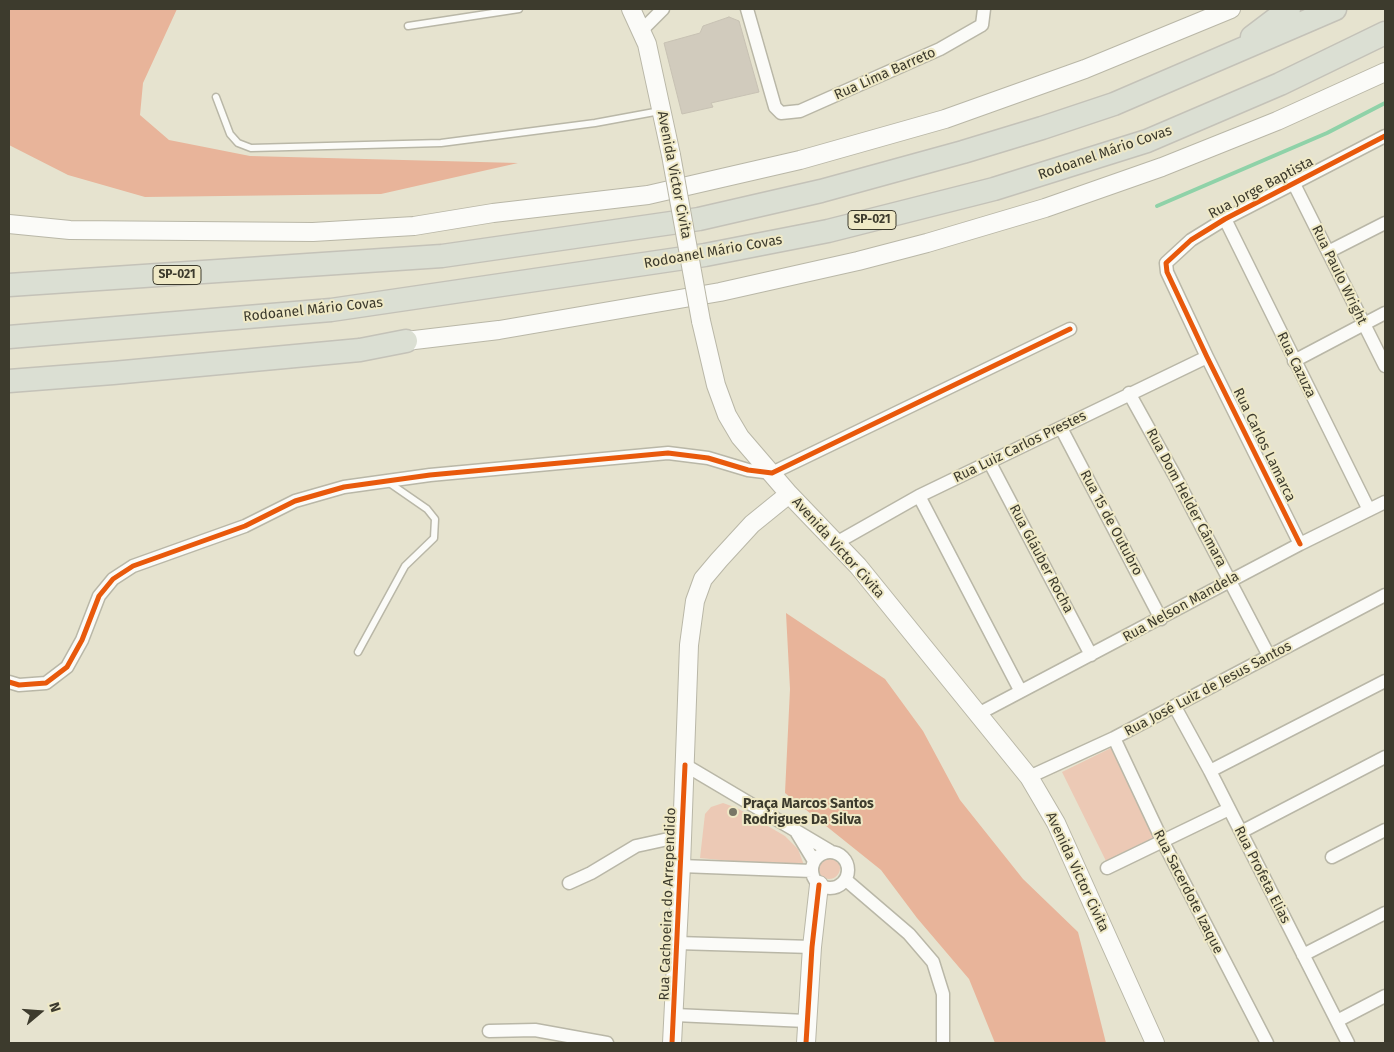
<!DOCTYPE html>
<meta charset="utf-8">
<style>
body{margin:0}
#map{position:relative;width:1394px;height:1052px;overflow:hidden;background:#e6e3cf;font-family:"Fira Sans",sans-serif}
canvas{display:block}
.frame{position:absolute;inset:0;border:10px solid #3d3b2d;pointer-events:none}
.north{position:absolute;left:15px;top:987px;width:50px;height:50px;-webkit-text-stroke:4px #efe9c6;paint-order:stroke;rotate:72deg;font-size:14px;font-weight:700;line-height:20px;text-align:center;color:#3d3b2d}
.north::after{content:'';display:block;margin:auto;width:18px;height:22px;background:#3d3b2d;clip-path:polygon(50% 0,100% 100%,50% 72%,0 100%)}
</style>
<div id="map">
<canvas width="1394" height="1052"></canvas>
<div class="frame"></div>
<div class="north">N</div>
</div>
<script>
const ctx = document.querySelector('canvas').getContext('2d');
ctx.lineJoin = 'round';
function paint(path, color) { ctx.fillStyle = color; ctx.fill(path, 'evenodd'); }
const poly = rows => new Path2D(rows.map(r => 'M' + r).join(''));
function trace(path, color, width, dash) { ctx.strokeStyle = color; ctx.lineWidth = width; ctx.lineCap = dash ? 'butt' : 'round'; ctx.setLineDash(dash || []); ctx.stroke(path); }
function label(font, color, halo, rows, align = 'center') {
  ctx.font = font + ' "Fira Sans",sans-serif'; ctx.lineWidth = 4; ctx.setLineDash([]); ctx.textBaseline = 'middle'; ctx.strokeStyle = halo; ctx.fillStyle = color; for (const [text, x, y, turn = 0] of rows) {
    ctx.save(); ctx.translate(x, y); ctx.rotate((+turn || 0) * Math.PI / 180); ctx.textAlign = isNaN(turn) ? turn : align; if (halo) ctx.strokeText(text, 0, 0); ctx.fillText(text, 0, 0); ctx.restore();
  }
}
paint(poly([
 [1111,748,1155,837,1106,861,1062,772],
 [723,803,737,808,785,836,798,849,805,868,700,858,705,814,711,807],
 '818 868a11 11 0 1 1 22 0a11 11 0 1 1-22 0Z'
]), '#ecc9b5');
paint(poly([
 [9,9,177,9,143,83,140,115,169,140,250,156,518,163,381,194,145,197,68,175,9,145],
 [786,613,885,679,923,731,960,800,1023,879,1078,932,1106,1043,995,1043,969,979,917,918,881,870,785,793,790,689]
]), '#e8b49a');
trace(poly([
 [1157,206,1327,133,1385,103]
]), '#8fd2a8', 4);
const building = poly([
 [729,17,739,21,759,92,711,103,713,107,682,114,664,43,700,33,703,26,729,17]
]);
paint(building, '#d1cbbd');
trace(building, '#c7c1b3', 1);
const lane = poly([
 [408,26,519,9],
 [216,97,230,134,238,143,251,148,441,143,595,123,660,111],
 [358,652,405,566,434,538,435,519,427,509,388,482]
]);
const street = poly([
 [747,9,775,107,781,113,800,111,940,49,982,25,984,9],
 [642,30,663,9],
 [1294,184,1385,366],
 [1225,219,1369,510],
 [1328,252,1385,223],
 [1294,361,1385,313],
 [1129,393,1175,476,1269,656],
 [1061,428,1161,619],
 [990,463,1091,655],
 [919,496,1020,690],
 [836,543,919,496,1207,357],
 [1300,544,1207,357,1167,272,1166,263,1191,240,1225,219,1385,136],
 [9,682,19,685,46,683,67,667,82,640,99,596,113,579,133,566,245,526,295,501,344,487,430,475,668,453,708,458,748,470,772,473,1070,329],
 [1175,707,1210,771,1348,1043],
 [978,714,1300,544,1385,502],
 [1114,738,1162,840,1267,1043],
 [685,765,830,851],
 [1210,771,1385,681],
 [1029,777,1114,738,1385,595],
 [1241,832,1385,757],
 [797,833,814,861],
 '812 870a18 18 0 1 1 36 0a18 18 0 1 1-36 0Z',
 [1332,857,1385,830],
 [681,866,812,871],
 [1107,868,1229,809],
 [846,880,909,934,933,962,943,994,943,1043],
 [569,883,591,873,636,846,682,836],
 [677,943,812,947],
 [1303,955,1385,913],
 [675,1015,806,1021],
 [1337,1021,1385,996],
 [489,1031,535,1030,607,1043]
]);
const secondary = poly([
 [631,9,647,44,671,155],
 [9,224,70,230,313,232,414,226,493,213,648,195,800,160,945,119,1085,69,1231,9],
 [701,321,716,385,727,415,740,437,789,494,858,566,1029,777,1056,823,1155,1043],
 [406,341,499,330,720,292,858,261,927,243,1045,208,1162,167,1277,121,1385,72],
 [672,1043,681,866,689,645,695,601,703,579,719,560,752,524,789,494],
 [806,1043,812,947,819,885]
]);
const highway = poly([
 [1252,37,1289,9],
 [9,285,442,256,699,219,821,191,963,152,1042,128,1114,104,1335,9],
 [9,337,331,310,705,255,828,231,994,189,1147,141,1280,84,1385,33],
 [9,381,113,373,360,350,406,341]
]);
trace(lane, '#b9b7a7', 9);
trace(street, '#b9b7a7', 15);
trace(secondary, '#b9b7a7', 20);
trace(highway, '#c4c2b8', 25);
trace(lane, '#fbfbf8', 6);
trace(street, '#fbfbf8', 12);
trace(secondary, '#fbfbf8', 18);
trace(highway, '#dbdfd3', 22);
const secondaryBridge = poly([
 [671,155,701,321]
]);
trace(secondaryBridge, '#b9b7a7', 20, []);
trace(secondaryBridge, '#fbfbf8', 18);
trace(poly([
 [1300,544,1207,357,1167,272,1166,263,1191,240,1225,219,1385,136],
 [9,682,19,685,46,683,67,667,82,640,99,596,113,579,133,566,245,526,295,501,344,487,430,475,668,453,708,458,748,470,772,473,1070,329],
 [672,1043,685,765],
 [806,1043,812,947,819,885]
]), '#e8590c', 5);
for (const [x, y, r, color] of [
 [733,812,5,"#787666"]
]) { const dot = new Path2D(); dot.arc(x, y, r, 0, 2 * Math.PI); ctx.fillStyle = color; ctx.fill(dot); trace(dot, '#efe9c6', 2); }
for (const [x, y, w] of [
 [872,220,48],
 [177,275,48]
]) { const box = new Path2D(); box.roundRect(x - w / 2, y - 9.5, w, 19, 4); ctx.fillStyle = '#efe9c6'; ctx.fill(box); trace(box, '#3d3b2d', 1); }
label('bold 12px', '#3d3b2d', null, [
 ["SP-021",872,220],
 ["SP-021",177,275]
]);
label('14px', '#3d3b2d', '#efe9c6', [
 ["Rua Lima Barreto",885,74,-24],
 ["Rodoanel Mário Covas",1105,153,-19],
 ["Avenida Victor Civita",674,175,79],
 ["Rua Jorge Baptista",1261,188,-28],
 ["Rodoanel Mário Covas",713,252,-10],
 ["Rua Paulo Wright",1339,275,64],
 ["Rodoanel Mário Covas",313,310,-6],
 ["Rua Cazuza",1296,365,64],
 ["Rua Carlos Lamarca",1264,445,64],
 ["Rua Luiz Carlos Prestes",1020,447,-26],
 ["Rua Dom Helder Câmara",1186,498,62],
 ["Rua 15 de Outubro",1111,523,62],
 ["Avenida Victor Civita",838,548,48],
 ["Rua Gláuber Rocha",1041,559,62],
 ["Rua Nelson Mandela",1181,607,-29],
 ["Rua José Luiz de Jesus Santos",1208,689,-28],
 ["Avenida Victor Civita",1077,872,65],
 ["Rua Profeta Elias",1262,875,63],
 ["Rua Sacerdote Izaque",1188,892,63],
 ["Rua Cachoeira do Arrependido",668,904,-88]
]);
label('bold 14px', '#3d3b2d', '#efe9c6', [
 ["Praça Marcos Santos",743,804],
 ["Rodrigues Da Silva",743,820]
], 'left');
</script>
